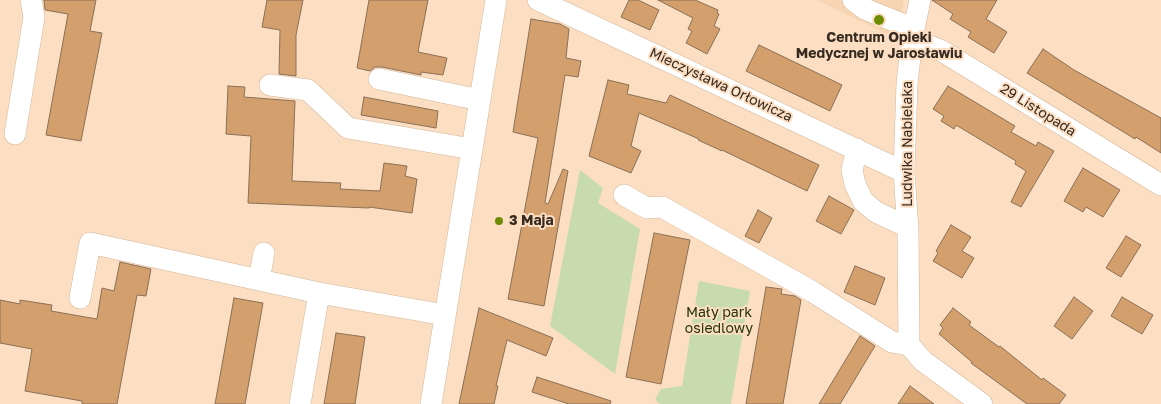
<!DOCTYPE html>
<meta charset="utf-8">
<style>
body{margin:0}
canvas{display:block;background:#fcdec2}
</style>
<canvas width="1161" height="404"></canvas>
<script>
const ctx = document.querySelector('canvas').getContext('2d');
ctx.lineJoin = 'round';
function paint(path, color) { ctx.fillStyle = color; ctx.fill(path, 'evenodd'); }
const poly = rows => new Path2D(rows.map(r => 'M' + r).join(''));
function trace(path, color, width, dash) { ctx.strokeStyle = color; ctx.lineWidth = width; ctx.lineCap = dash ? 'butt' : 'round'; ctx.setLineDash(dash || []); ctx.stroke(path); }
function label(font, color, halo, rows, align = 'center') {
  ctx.font = font + ' "Golos Text",sans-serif'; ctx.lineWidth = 4; ctx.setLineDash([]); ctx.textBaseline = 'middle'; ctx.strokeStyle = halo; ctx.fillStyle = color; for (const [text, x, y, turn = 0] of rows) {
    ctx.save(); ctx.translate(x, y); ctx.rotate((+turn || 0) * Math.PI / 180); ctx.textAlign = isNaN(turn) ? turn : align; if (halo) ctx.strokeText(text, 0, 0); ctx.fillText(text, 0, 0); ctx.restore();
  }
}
paint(poly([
 [817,0,904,0,897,39]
]), '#f7d4b2');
paint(poly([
 [580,170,603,188,598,203,640,229,615,374,550,326],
 [699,281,750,291,731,404,660,404,655,400,661,389,682,386]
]), '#c8dbae');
const building = poly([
 [44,0,96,0,90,31,102,33,81,141,46,135,68,14,45,10,44,0],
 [267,0,303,0,296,35,296,76,279,74,280,30,262,27,267,0],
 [369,0,428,0,418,52,447,58,443,75,421,72,421,75,382,67,375,67,370,71,357,68,369,0],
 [629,0,638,0,659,10,650,30,621,17,629,0],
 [658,0,695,0,718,10,717,13,719,14,714,26,720,29,707,54,686,43,692,31,688,29,693,18,658,0],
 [932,0,997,0,986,19,1007,32,994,53,968,37,971,32,950,19,953,14,932,0],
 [531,19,560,24,569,29,566,58,581,61,578,77,565,75,545,203,548,204,563,169,568,171,544,306,508,299,538,138,513,132,531,19],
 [759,45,842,85,830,111,746,71,759,45],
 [1043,49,1074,70,1161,118,1161,153,1136,137,1135,139,1027,73,1043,49],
 [608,80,629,85,627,94,666,103,670,95,819,165,807,191,722,150,722,151,698,140,699,139,639,113,631,146,641,151,631,173,589,156,608,80],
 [228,86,245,87,244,97,295,101,292,181,341,183,340,189,380,191,384,163,407,166,405,176,417,179,412,213,369,207,369,208,248,203,251,136,226,134,228,86],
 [948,86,1015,126,1011,132,1036,146,1038,142,1054,151,1021,207,1011,202,1026,171,1015,164,1016,161,956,125,954,129,941,121,944,116,933,109,948,86],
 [364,97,438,111,436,128,361,115,364,97],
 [1083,168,1120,190,1103,217,1086,207,1083,212,1064,201,1083,168],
 [829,196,854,210,841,234,816,221,829,196],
 [758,210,772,218,759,243,745,236,758,210],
 [951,225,971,237,962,251,974,258,962,278,933,261,938,253,936,251,951,225],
 [654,233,690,240,661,384,626,377,654,233],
 [1126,236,1141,245,1121,277,1106,268,1126,236],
 [120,262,151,269,146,296,137,295,117,404,82,404,82,401,25,391,32,349,0,343,0,300,20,304,20,300,52,305,51,311,97,319,102,288,114,291,120,262],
 [855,266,885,278,875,305,844,292,855,266],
 [766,287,782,289,781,294,795,296,801,300,783,404,746,404,766,287],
 [1074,297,1093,311,1072,339,1054,326,1074,297],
 [1122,297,1153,315,1142,334,1111,316,1122,297],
 [234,298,263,303,245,404,215,404,234,298],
 [479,308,553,338,546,356,507,340,496,386,498,386,494,404,459,404,479,308],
 [953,308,971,322,969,325,999,347,1000,346,1042,380,1043,378,1066,395,1059,404,1027,404,971,363,972,362,939,334,943,328,940,325,953,308],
 [336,333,365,337,355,404,324,404,336,333],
 [860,336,875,346,840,404,819,404,860,336],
 [537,377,611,401,610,404,569,404,532,392,537,377],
 [910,386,934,404,898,404,910,386]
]);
paint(building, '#d39f6c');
trace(building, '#8a7057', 1);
const minor = poly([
 [538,0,904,172],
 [853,0,865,9,914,29],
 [920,0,912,39,907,84,904,172,908,230,909,345,923,361,982,404],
 [912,39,942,51,1161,185],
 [379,79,480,100],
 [270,85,308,90,348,128,472,149],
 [15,134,34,17,31,0],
 [857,149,852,170,855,184,863,201,876,212,908,227],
 [624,195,647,208,662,207,813,292,892,342,909,345],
 [259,280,264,253],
 [80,298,90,243,319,293,445,315],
 [300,404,319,293],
 [431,404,496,0]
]);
trace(minor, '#d3b79b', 22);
trace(minor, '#fff', 21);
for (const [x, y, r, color] of [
 [879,20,6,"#6e8b06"],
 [499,221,5,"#6e8b06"]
]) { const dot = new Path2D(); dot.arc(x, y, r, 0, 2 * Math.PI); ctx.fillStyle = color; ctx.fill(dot); trace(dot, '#fcdec2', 2); }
label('bold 14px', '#372b21', '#fcdec2', [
 ["Centrum Opieki",879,38],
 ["Medycznej w Jarosławiu",879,54],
 ["3 Maja",509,221,"left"]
]);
label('14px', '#372b21', '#fcdec2', [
 ["Mieczysława Orłowicza",721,85,25],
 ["29 Listopada",1038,110,32],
 ["Ludwika Nabielaka",908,144,-90]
]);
label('14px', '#263505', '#fcdec2', [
 ["Mały park",719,313],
 ["osiedlowy",719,329]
]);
</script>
